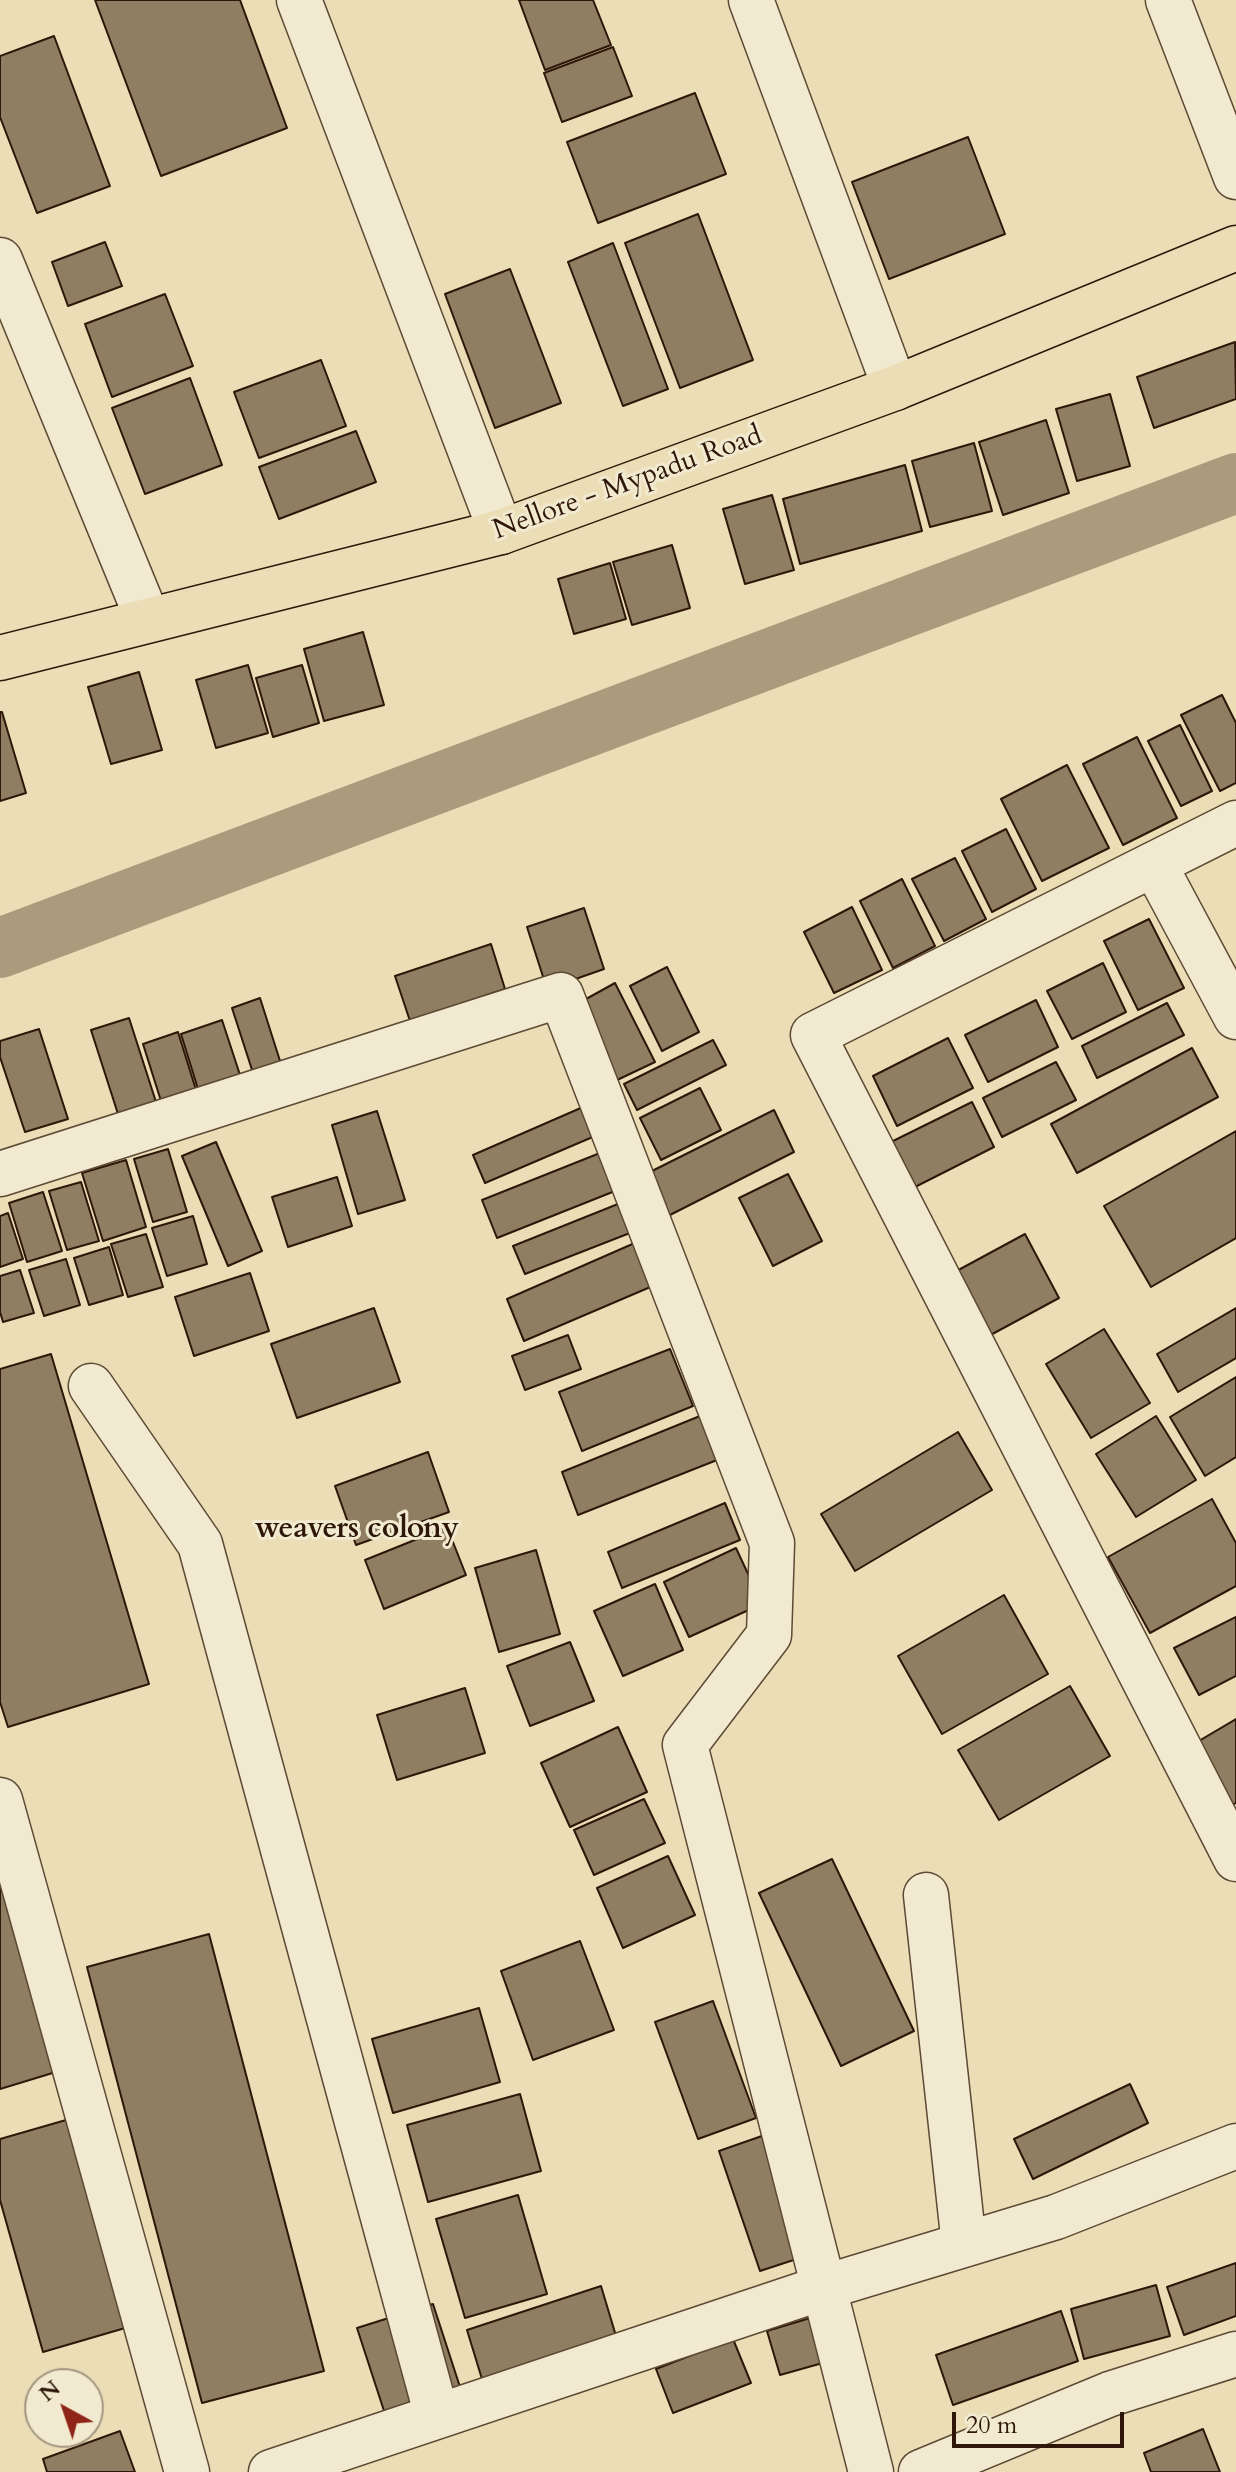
<!DOCTYPE html>
<style>
body{margin:0}
#map{position:relative;width:1236px;height:2472px;overflow:hidden;background:#ebdeb6;font-family:Cardo,serif}
canvas{display:block}
.north{position:absolute;left:24px;top:2368px;width:80px;height:80px;box-sizing:border-box;background:#f2ead0;border:2px solid #a49680;border-radius:50%;rotate:320deg;font-size:22px;font-weight:700;line-height:32px;text-align:center;color:#2e1708}
.north::after{content:'';display:block;margin:auto;width:28px;height:36px;background:#8f2418;clip-path:polygon(50% 0,100% 100%,50% 72%,0 100%)}
.scale{position:absolute;left:952px;top:2412px;width:172px;height:36px;box-sizing:border-box;border:4px solid #2e1708;border-top:0;padding-left:10px;font-size:24px;line-height:28px;white-space:nowrap;color:#2e1708;-webkit-text-stroke:6px #f2ead0;paint-order:stroke}
</style>
<div id="map">
<canvas width="1236" height="2472"></canvas>
<div class="north">N</div>
<div class="scale">20 m</div>
</div>
<script>
const ctx = document.querySelector('canvas').getContext('2d');
ctx.lineJoin = 'round';
const poly = rows => new Path2D(rows.map(r => 'M' + r).join(''));
function trace(path, color, width, dash) { ctx.strokeStyle = color; ctx.lineWidth = width; ctx.lineCap = dash ? 'butt' : 'round'; ctx.setLineDash(dash || []); ctx.stroke(path); }
function paint(path, color) { ctx.fillStyle = color; ctx.fill(path, 'evenodd'); }
function label(font, color, halo, rows, align = 'center') {
  ctx.font = font + ' Cardo,serif'; ctx.lineWidth = 6; ctx.setLineDash([]); ctx.textBaseline = 'middle'; ctx.strokeStyle = halo; ctx.fillStyle = color; for (const [text, x, y, turn = 0] of rows) {
    ctx.save(); ctx.translate(x, y); ctx.rotate((+turn || 0) * Math.PI / 180); ctx.textAlign = isNaN(turn) ? turn : align; if (halo) ctx.strokeText(text, 0, 0); ctx.fillText(text, 0, 0); ctx.restore();
  }
}
trace(poly([
 [0,948,1236,483]
]), '#ab9a7b', 60);
const building = poly([
 [95,0,240,0,287,128,161,176,95,0],
 [519,0,593,0,611,45,545,70,519,0],
 [54,36,110,186,37,213,0,117,0,56,54,36],
 [613,47,632,96,562,122,544,73,613,47],
 [695,93,726,174,598,223,567,142,695,93],
 [968,137,1005,234,889,279,852,182,968,137],
 [698,214,753,360,680,388,625,243,698,214],
 [105,242,122,286,68,306,52,262,105,242],
 [613,243,668,389,623,406,568,262,613,243],
 [510,269,561,403,495,428,445,294,510,269],
 [165,294,193,366,112,397,85,324,165,294],
 [1235,342,1236,399,1154,428,1137,377,1235,342],
 [321,360,346,426,259,458,234,392,321,360],
 [190,378,222,465,145,494,112,408,190,378],
 [1110,394,1130,466,1077,481,1056,409,1110,394],
 [1046,420,1069,493,1003,515,979,442,1046,420],
 [356,431,376,482,279,519,259,467,356,431],
 [974,443,992,511,930,527,912,461,974,443],
 [905,465,922,531,800,564,783,499,905,465],
 [772,495,794,570,745,584,723,509,772,495],
 [672,545,690,608,632,625,613,562,672,545],
 [610,563,626,619,574,634,558,579,610,563],
 [363,632,384,705,324,721,304,649,363,632],
 [248,665,268,733,216,748,196,680,248,665],
 [302,665,319,723,273,737,256,678,302,665],
 [139,672,162,750,111,764,88,687,139,672],
 [1222,695,1236,723,1236,783,1220,791,1181,715,1222,695],
 [0,712,2,712,26,793,0,801,0,712],
 [1180,725,1212,791,1181,806,1148,741,1180,725],
 [1137,737,1177,818,1123,845,1083,764,1137,737],
 [1067,765,1109,848,1042,881,1001,799,1067,765],
 [1006,829,1036,889,992,912,962,851,1006,829],
 [955,858,986,919,944,941,912,879,955,858],
 [902,879,935,946,893,968,860,901,902,879],
 [852,907,882,970,834,993,804,932,852,907],
 [584,908,604,969,547,989,527,927,584,908],
 [1149,919,1184,988,1138,1010,1104,941,1149,919],
 [491,944,505,989,410,1021,395,976,491,944],
 [1103,963,1126,1012,1072,1039,1047,991,1103,963],
 [667,967,699,1032,662,1051,630,986,667,967],
 [615,983,655,1062,615,1081,577,1004,615,983],
 [260,998,281,1064,253,1073,232,1008,260,998],
 [1036,1000,1058,1047,988,1082,965,1035,1036,1000],
 [1167,1003,1184,1035,1097,1078,1082,1046,1167,1003],
 [129,1018,156,1102,118,1114,91,1030,129,1018],
 [222,1020,240,1075,198,1089,181,1034,222,1020],
 [39,1029,68,1119,25,1132,0,1057,0,1041,39,1029],
 [178,1032,196,1090,161,1101,143,1044,178,1032],
 [948,1038,973,1088,897,1126,873,1076,948,1038],
 [713,1040,726,1065,637,1110,624,1084,713,1040],
 [1192,1048,1218,1097,1077,1173,1051,1124,1192,1048],
 [1056,1062,1076,1100,1002,1137,983,1098,1056,1062],
 [700,1088,721,1130,661,1160,640,1118,700,1088],
 [972,1102,994,1147,913,1188,891,1142,972,1102],
 [583,1107,595,1136,485,1183,473,1155,583,1107],
 [774,1110,794,1152,668,1216,646,1174,774,1110],
 [377,1111,405,1200,358,1214,332,1125,377,1111],
 [1236,1131,1236,1238,1151,1287,1104,1206,1236,1131],
 [216,1142,262,1251,228,1266,182,1156,216,1142],
 [168,1149,187,1212,153,1222,134,1159,168,1149],
 [605,1151,620,1189,497,1238,482,1200,605,1151],
 [126,1160,146,1227,103,1241,82,1173,126,1160],
 [788,1174,822,1241,773,1266,739,1198,788,1174],
 [337,1177,352,1226,288,1247,272,1197,337,1177],
 [81,1182,99,1241,67,1250,49,1191,81,1182],
 [43,1192,62,1251,27,1262,9,1203,43,1192],
 [623,1202,635,1231,525,1274,513,1246,623,1202],
 [8,1213,23,1259,0,1267,0,1216,8,1213],
 [193,1216,207,1264,167,1276,152,1228,193,1216],
 [146,1234,163,1287,128,1297,111,1244,146,1234],
 [1025,1234,1059,1298,985,1338,951,1274,1025,1234],
 [637,1242,655,1285,524,1341,507,1299,637,1242],
 [109,1247,123,1295,89,1305,74,1258,109,1247],
 [66,1259,80,1305,44,1316,29,1270,66,1259],
 [20,1270,34,1313,3,1322,0,1312,0,1276,20,1270],
 [250,1273,269,1331,194,1356,175,1297,250,1273],
 [374,1308,400,1382,297,1418,271,1344,374,1308],
 [1236,1308,1236,1358,1178,1392,1157,1354,1236,1308],
 [1104,1329,1150,1403,1091,1438,1046,1364,1104,1329],
 [568,1335,581,1369,525,1390,512,1356,568,1335],
 [670,1349,693,1406,582,1451,559,1392,670,1349],
 [51,1354,149,1684,8,1727,0,1702,0,1369,51,1354],
 [1236,1377,1236,1457,1205,1476,1170,1417,1236,1377],
 [700,1416,717,1460,578,1515,562,1472,700,1416],
 [1156,1416,1196,1480,1136,1517,1096,1454,1156,1416],
 [958,1432,992,1490,855,1571,821,1514,958,1432],
 [428,1452,449,1512,356,1545,335,1486,428,1452],
 [1212,1499,1236,1543,1236,1586,1150,1633,1108,1557,1212,1499],
 [725,1503,740,1540,622,1588,608,1552,725,1503],
 [447,1527,466,1575,384,1609,365,1560,447,1527],
 [736,1548,762,1604,689,1637,664,1582,736,1548],
 [536,1550,560,1634,499,1652,475,1568,536,1550],
 [655,1584,683,1650,623,1676,594,1611,655,1584],
 [1004,1595,1048,1674,942,1734,898,1656,1004,1595],
 [1236,1617,1236,1676,1199,1695,1174,1648,1236,1617],
 [570,1642,594,1701,530,1726,507,1666,570,1642],
 [1070,1686,1110,1756,999,1820,958,1750,1070,1686],
 [465,1688,485,1753,397,1780,377,1715,465,1688],
 [1236,1719,1236,1803,1228,1807,1192,1745,1236,1719],
 [618,1727,647,1792,570,1827,541,1763,618,1727],
 [644,1799,665,1843,594,1875,574,1830,644,1799],
 [668,1856,695,1915,623,1948,597,1888,668,1856],
 [832,1859,914,2031,841,2066,759,1893,832,1859],
 [0,1871,69,2068,0,2089,0,1871],
 [209,1934,324,2371,202,2403,87,1967,209,1934],
 [580,1941,614,2030,533,2060,501,1971,580,1941],
 [713,2001,756,2118,698,2139,655,2022,713,2001],
 [479,2008,500,2082,393,2113,372,2039,479,2008],
 [1130,2084,1148,2123,1033,2179,1014,2139,1130,2084],
 [520,2094,541,2171,428,2202,407,2125,520,2094],
 [73,2118,132,2326,43,2352,0,2200,0,2139,73,2118],
 [779,2130,821,2251,760,2271,719,2151,779,2130],
 [518,2195,547,2294,465,2318,436,2219,518,2195],
 [1236,2263,1236,2316,1184,2335,1167,2287,1236,2263],
 [1156,2285,1170,2336,1084,2359,1071,2309,1156,2285],
 [601,2286,619,2346,485,2389,467,2330,601,2286],
 [433,2304,461,2390,385,2414,357,2328,433,2304],
 [1061,2311,1078,2361,953,2405,936,2355,1061,2311],
 [830,2312,844,2357,780,2375,767,2331,830,2312],
 [733,2339,751,2383,673,2413,656,2369,733,2339],
 [1203,2429,1220,2472,1151,2472,1144,2453,1203,2429],
 [120,2431,135,2472,47,2472,43,2459,120,2431]
]);
paint(building, '#907e62');
trace(building, '#2e1708', 2);
const minor = poly([
 [299,0,501,532],
 [751,0,895,388],
 [1168,0,1236,177],
 [0,260,148,620],
 [1236,823,813,1035,1236,1859],
 [1154,864,1236,1017],
 [0,1174,561,995,772,1543,769,1635,685,1745,871,2472],
 [91,1386,200,1544,437,2416],
 [0,1800,187,2472],
 [926,1895,964,2245],
 [271,2472,825,2287,1056,2217,1236,2146],
 [921,2472,1110,2394,1236,2354]
]);
const major = poly([
 [0,658,501,532,895,388,1236,248]
]);
trace(minor, '#5d4934', 47);
trace(major, '#2e1708', 47);
trace(minor, '#f2ead0', 44);
trace(major, '#ebdeb6', 44);
label('28px', '#2e1708', '#f2ead0', [
 ["Nellore - Mypadu Road",628,484,-20]
]);
label('bold 30px', '#2e1708', '#f2ead0', [
 ["weavers colony",357,1530]
]);
</script>
